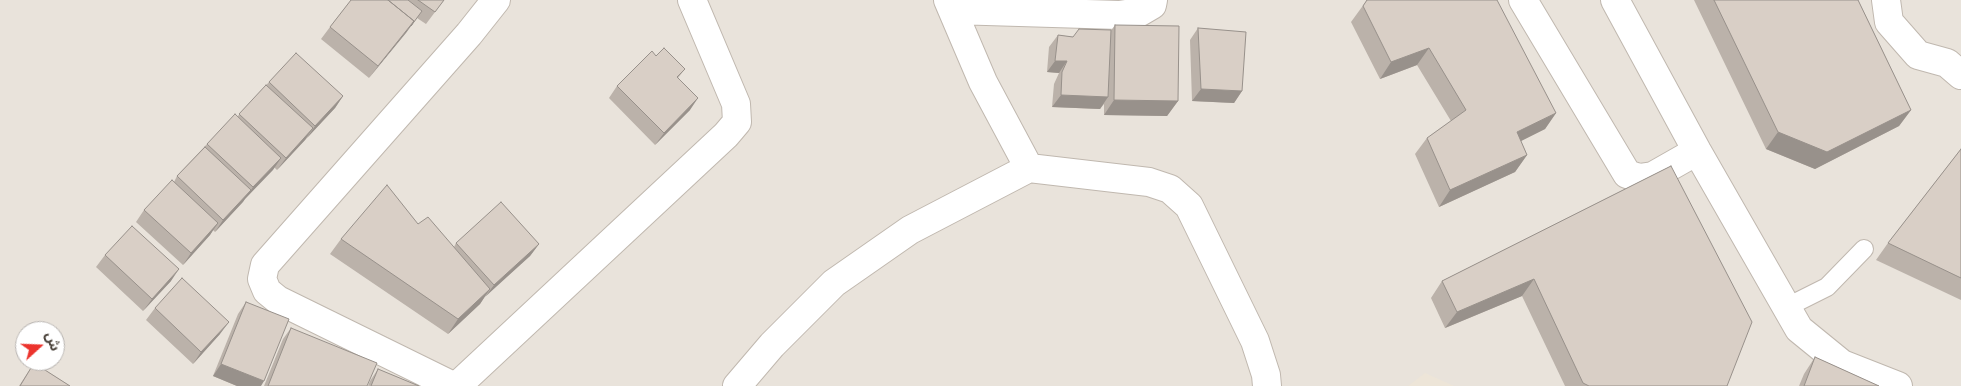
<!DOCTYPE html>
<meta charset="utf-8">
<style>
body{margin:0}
#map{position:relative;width:1961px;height:386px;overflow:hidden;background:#f5f2ed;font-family:Inter,"Noto Sans Arabic",sans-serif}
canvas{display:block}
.north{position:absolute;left:15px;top:321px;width:50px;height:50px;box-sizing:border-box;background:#fff;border:1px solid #b7b3b0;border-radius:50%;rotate:70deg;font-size:14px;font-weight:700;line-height:20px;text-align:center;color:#4a423a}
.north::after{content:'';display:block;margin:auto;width:18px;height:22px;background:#ec332d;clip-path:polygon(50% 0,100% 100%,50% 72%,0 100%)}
</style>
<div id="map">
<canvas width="1961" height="386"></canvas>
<div class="north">ش</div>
</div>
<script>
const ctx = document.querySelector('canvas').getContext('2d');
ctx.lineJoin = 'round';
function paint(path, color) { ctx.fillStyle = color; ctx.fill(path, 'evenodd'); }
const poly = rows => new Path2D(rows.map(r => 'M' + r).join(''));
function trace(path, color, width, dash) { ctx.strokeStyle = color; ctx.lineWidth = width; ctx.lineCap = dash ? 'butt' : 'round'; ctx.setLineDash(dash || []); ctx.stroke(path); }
paint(poly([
 [0,0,1961,0,1961,386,0,386],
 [25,331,55,331,55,361,25,361]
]), '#e9e3db');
paint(poly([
 [1425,373,1454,386,1408,386]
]), '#ede5d8');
const lane = poly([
 [1787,307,1827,287,1864,249]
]);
const street = poly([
 [948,0,983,82,1029,168],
 [1523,0,1627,174,1639,178,1653,176,1697,151],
 [1615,0,1697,151,1799,329,1842,364,1898,386],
 [1886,0,1889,22,1918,55,1947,63,1961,75],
 [953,10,1119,15,1140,12,1152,5,1153,0],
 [453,386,278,300,267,291,262,279,265,265,469,34,496,0],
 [457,386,726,135,737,122,736,104,692,0],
 [737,386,772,345,834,283,910,230,1029,168,1149,182,1170,189,1189,206,1255,341,1266,375,1267,386]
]);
trace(lane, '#c0b8af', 20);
trace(street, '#c0b8af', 30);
trace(lane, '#fff', 18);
trace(street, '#fff', 28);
paint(poly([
 [351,0,444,0,426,24,417,18,369,78,321,39,330,27],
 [1367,0,1556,113,1545,129,1521,141,1527,155,1515,172,1439,207,1415,154,1427,138,1451,121,1417,65,1380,79,1351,22],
 [1694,0,1858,0,1911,110,1899,126,1815,169,1766,149],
 [1115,25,1178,101,1167,116,1104,115,1104,104,1100,109,1052,107,1054,84,1059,73,1047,72,1049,47,1058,35,1073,37,1110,32],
 [1198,28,1242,91,1234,103,1192,101,1190,40],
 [685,69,678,78,690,110,655,145,609,98,617,86],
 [269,82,343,96,335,108,277,170,274,167,215,232,213,230,210,235,183,265,136,222,144,210,174,182,177,176,207,144,237,117],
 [1961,149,1961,300,1876,260,1888,243],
 [1671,166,1727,386,1565,386,1522,296,1445,328,1431,298,1442,281],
 [418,224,454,247,456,243,539,244,530,256,485,296,480,304,448,334,330,254,341,239],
 [105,255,171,281,143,311,96,267],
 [246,302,261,386,237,386,213,376,238,314],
 [155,308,220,334,193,364,146,320],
 [291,328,367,386,264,386,283,339],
 [1815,357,1879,386,1799,386,1804,374],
 [34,363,70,386,19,386],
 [378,369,419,386,368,386,370,381]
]), '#bbb2aa');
paint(poly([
 [422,11,406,33,369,78,378,66],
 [1429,48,1417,65,1380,79,1391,62],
 [1055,61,1067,61,1059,73,1047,72],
 [1201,89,1242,91,1234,103,1192,101],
 [1061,95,1108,97,1100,109,1052,107],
 [343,96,335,108,307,138,315,126],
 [698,98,690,110,655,145,664,133],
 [1114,100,1178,101,1167,116,1104,115],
 [1911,110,1899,126,1815,169,1766,149,1778,132],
 [1556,113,1545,129,1505,149,1517,132],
 [313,128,305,140,277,170,286,158],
 [1527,155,1515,172,1439,207,1450,190],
 [281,158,273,170,245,199,253,187],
 [251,190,243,202,215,232,223,220],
 [218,223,210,235,183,265,191,253],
 [539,244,530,256,485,297,494,285],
 [179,269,171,281,143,311,152,299],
 [1534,279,1522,296,1445,328,1457,312],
 [490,289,480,304,448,334,458,319],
 [229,322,220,334,193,364,201,352],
 [221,364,264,381,261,386,237,386,213,376]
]), '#98918b');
const building = poly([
 [351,0,388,0,414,21,378,66,330,27,351,0],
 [388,0,408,0,422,11,411,26,414,21,388,0],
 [418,0,444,0,435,12,418,0],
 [1367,0,1497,0,1556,113,1517,132,1527,155,1450,190,1427,138,1466,110,1429,48,1391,62,1363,6,1367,0],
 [1714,0,1858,0,1911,110,1827,152,1778,132,1714,0],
 [1115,25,1179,26,1178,101,1114,100,1115,25],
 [1198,28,1246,32,1242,91,1201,89,1198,28],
 [1079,29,1111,30,1108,97,1061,95,1062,72,1067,61,1055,61,1058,35,1073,37,1079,29],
 [664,48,685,69,677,77,698,98,664,133,617,86,652,51,656,56,664,48],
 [296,53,343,96,315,126,269,82,296,53],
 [266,85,313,128,286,158,239,114,266,85],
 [235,114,281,158,253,187,207,144,235,114],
 [205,147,251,190,223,220,177,176,205,147],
 [1961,149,1961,278,1888,243,1961,149],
 [1671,166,1752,322,1727,386,1589,386,1583,383,1534,279,1457,312,1442,281,1671,166],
 [172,180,218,223,191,253,144,210,172,180],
 [387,185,418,224,428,217,490,289,458,319,341,239,387,185],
 [501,202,539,244,494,285,456,243,501,202],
 [132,226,179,269,152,299,105,255,132,226],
 [182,278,229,322,201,352,155,308,182,278],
 [246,302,289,319,264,381,221,364,246,302],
 [291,328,377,363,367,386,268,386,291,328],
 [1815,357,1879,386,1804,386,1815,357],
 [34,363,70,386,20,386,34,363],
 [378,369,419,386,371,386,378,369]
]);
paint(building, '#d9cfc6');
trace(building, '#98918b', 1);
</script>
